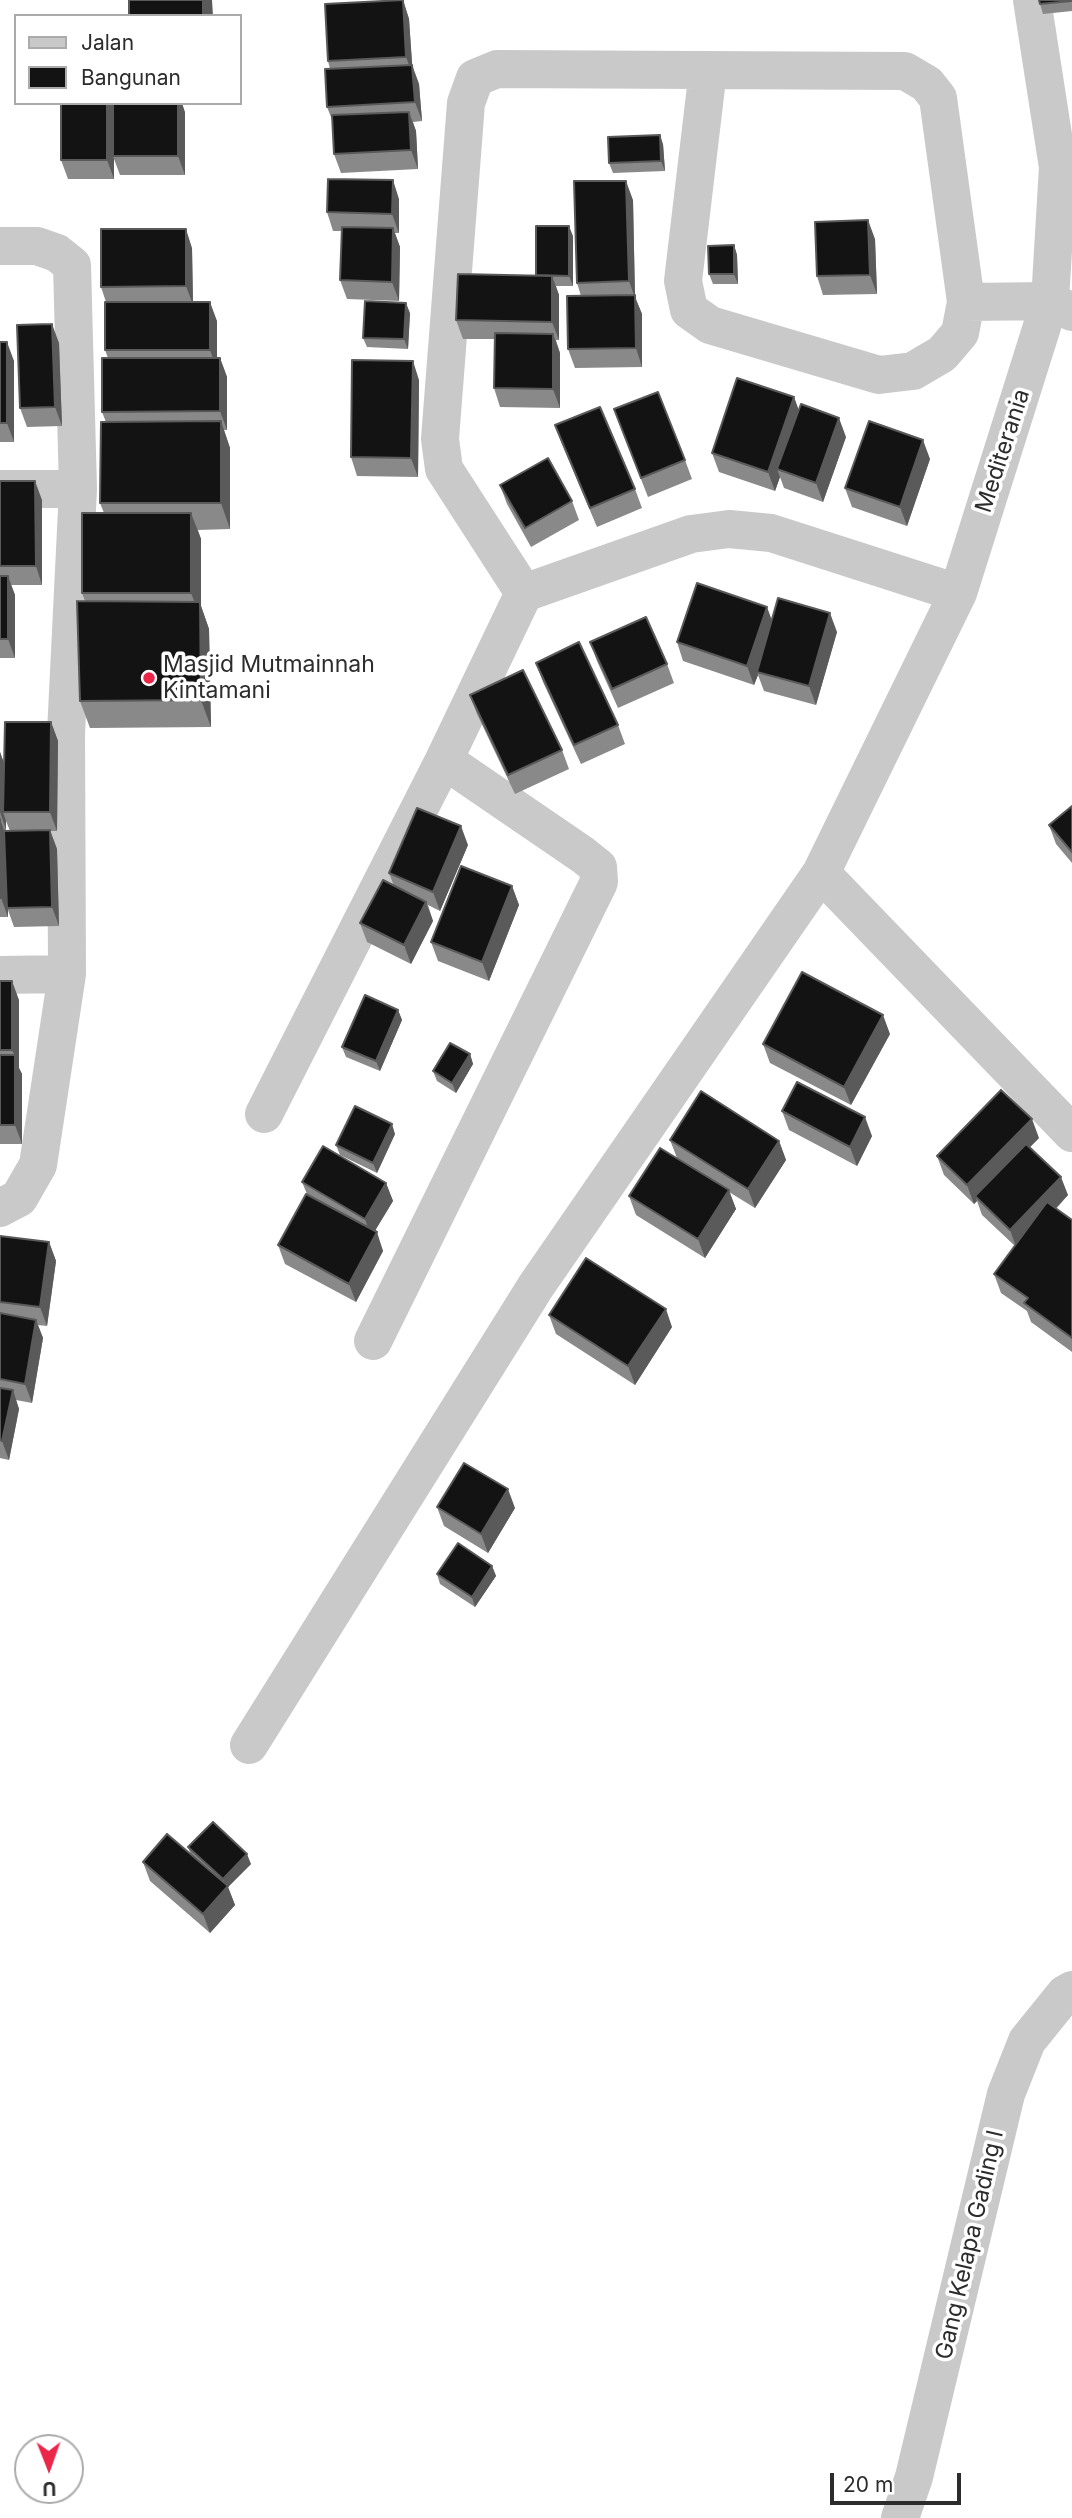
<!DOCTYPE html>
<style>
body{margin:0}
#map{position:relative;width:1072px;height:2518px;overflow:hidden;background:#fff;font-family:Inter,sans-serif}
canvas{display:block}
.legend{position:absolute;left:14px;top:14px;width:228px;height:91px;box-sizing:border-box;background:#fff;border:2px solid #ababab;margin:0;padding:9px 12px;list-style:none;font-size:21px;color:#2c2c2c}
.legend li{display:flex;align-items:center;gap:14px;height:35px}
.legend b{width:35px;border:2px solid #ababab}
.north{position:absolute;left:14px;top:2434px;width:70px;height:70px;box-sizing:border-box;background:#fff;border:2px solid #ababab;border-radius:50%;rotate:179deg;font-size:19px;font-weight:700;line-height:28px;text-align:center;color:#2c2c2c}
.north::after{content:'';display:block;margin:auto;width:24px;height:32px;background:#eb2649;clip-path:polygon(50% 0,100% 100%,50% 72%,0 100%)}
.scale{position:absolute;left:830px;top:2473px;width:131px;height:32px;box-sizing:border-box;border:4px solid #2c2c2c;border-top:0;padding-left:9px;font-size:21px;line-height:24px;white-space:nowrap;color:#2c2c2c;-webkit-text-stroke:5px #fff;paint-order:stroke}
</style>
<div id="map">
<canvas width="1072" height="2518"></canvas>
<ul class="legend">
<li><b style="height:9px;background:#c9c9c9"></b>Jalan</li>
<li><b style="height:19px;background:#131313"></b>Bangunan</li>
</ul>
<div class="north">U</div>
<div class="scale">20 m</div>
</div>
<script>
const ctx = document.querySelector('canvas').getContext('2d');
ctx.lineJoin = 'round';
const poly = rows => new Path2D(rows.map(r => 'M' + r).join(''));
function trace(path, color, width, dash) { ctx.strokeStyle = color; ctx.lineWidth = width; ctx.lineCap = dash ? 'butt' : 'round'; ctx.setLineDash(dash || []); ctx.stroke(path); }
function paint(path, color) { ctx.fillStyle = color; ctx.fill(path, 'evenodd'); }
function label(font, color, halo, rows, align = 'center') {
  ctx.font = font + ' Inter,sans-serif'; ctx.lineWidth = 7; ctx.setLineDash([]); ctx.textBaseline = 'middle'; ctx.strokeStyle = halo; ctx.fillStyle = color; for (const [text, x, y, turn = 0] of rows) {
    ctx.save(); ctx.translate(x, y); ctx.rotate((+turn || 0) * Math.PI / 180); ctx.textAlign = isNaN(turn) ? turn : align; if (halo) ctx.strokeText(text, 0, 0); ctx.fillText(text, 0, 0); ctx.restore();
  }
}
trace(poly([
 [0,246,37,246,57,253,72,265,78,489,66,733,67,974,38,1165,19,1198,0,1208],
 [966,302,1050,301,1072,312],
 [0,489,78,489],
 [524,593,444,469,440,439,466,103,475,78,497,69,905,71,927,84,938,98,966,302,960,333,942,354,913,371,879,375,710,325,689,310,683,281,708,70],
 [821,873,958,593,1050,301,1058,167,1032,0],
 [0,975,67,974],
 [264,1114,444,760],
 [373,1341,599,882,598,867,583,855,444,760,524,593,691,534,729,529,771,533,958,593],
 [249,1745,536,1286,821,873,1072,1133],
 [900,2518,914,2477,1006,2094,1027,2041,1065,1994,1072,1990]
]), '#c9c9c9', 38);
paint(poly([
 [403,0,409,19,412,65,419,84,422,121,413,122,416,131,418,169,341,173,334,154,333,122,327,107,330,69,328,61],
 [1072,0,1072,11,1043,14,1040,4],
 [185,112,185,175,120,175,114,159,114,179,68,179,61,160],
 [663,144,665,171,613,173,609,163],
 [399,199,399,233,395,233,400,247,399,301,347,299,340,280,342,231,333,231,327,212],
 [633,200,635,297,642,314,642,367,575,368,568,349,581,296,577,283],
 [573,236,573,286,556,286,559,295,559,340,556,340,560,353,560,408,500,407,494,388,495,339,463,339,456,320,536,275],
 [875,239,877,294,823,295,817,276],
 [734,245,737,255,738,284,713,284,709,274],
 [192,248,193,302,217,321,217,358,220,358,227,377,227,430,224,430,230,448,230,529,198,530,201,539,201,606,209,629,211,727,90,728,80,701,85,601,82,593,104,513,100,503,106,422,102,412,108,358,105,350,106,302,101,287],
 [410,313,408,349,367,347,363,338],
 [0,342,14,361,14,442,0,442],
 [59,343,62,426,27,427,20,408],
 [419,380,418,477,357,476,351,457],
 [794,397,798,410,846,437,823,502,784,488,780,477,775,491,719,472,712,453],
 [555,425,635,489,642,508,597,527,562,444],
 [621,428,685,460,692,479,648,497],
 [930,459,907,526,852,507,845,488],
 [0,481,42,500,42,585,11,585,15,595,15,658,0,658],
 [500,485,572,501,579,520,531,547,507,504],
 [772,620,837,632,816,705,764,691,758,675,754,685,683,661,677,642],
 [590,642,667,664,674,683,618,708,597,661],
 [536,663,618,725,625,744,581,764,543,682],
 [470,695,562,750,569,769,515,794,477,714],
 [51,722,58,741,57,831,50,831,57,849,59,926,14,927,8,910,8,917,0,917,0,752,4,763],
 [6,821,10,831,5,831,4,830,6,830],
 [1072,806,1072,863,1056,844,1049,825],
 [468,845,440,911,428,905,433,921,411,964,367,942,360,923,394,886,389,873],
 [512,886,519,905,489,981,438,961,431,942],
 [0,981,19,1000,19,1068,22,1074,22,1144,0,1144],
 [398,1010,402,1020,380,1071,346,1057,342,1047],
 [890,1034,851,1105,770,1063,763,1044],
 [470,1054,473,1064,456,1093,437,1081,433,1071],
 [782,1111,872,1136,857,1166,789,1130],
 [395,1134,377,1173,340,1155,336,1145],
 [1039,1138,1030,1147,1068,1195,1056,1209,1072,1220,1072,1352,1031,1322,1027,1311,1001,1293,994,1274,1015,1246,982,1215,977,1201,974,1204,944,1175,937,1156],
 [670,1140,779,1141,786,1160,755,1208,729,1192,736,1209,705,1258,636,1215,629,1196,677,1158],
 [302,1182,386,1183,393,1201,375,1231,383,1251,356,1302,285,1264,278,1245,307,1194],
 [0,1236,49,1242,56,1261,47,1326,38,1325,43,1338,32,1403,16,1400,19,1409,9,1460,0,1458],
 [549,1315,672,1327,635,1385,556,1334],
 [437,1507,515,1508,488,1553,444,1526],
 [492,1566,496,1576,475,1607,440,1584,437,1574],
 [188,1847,251,1864,228,1887,235,1905,210,1933,150,1881,143,1862,191,1855]
]), '#898989');
paint(poly([
 [203,0,212,0,213,16,203,16],
 [403,0,409,19,413,76,406,57],
 [412,65,419,84,422,121,415,102],
 [107,103,114,103,113,156,114,159,114,179,107,160],
 [178,103,182,103,185,112,185,175,178,156],
 [409,112,416,131,418,169,411,150],
 [660,135,663,144,665,171,661,161],
 [393,180,399,199,399,233,392,214],
 [626,181,633,200,635,297,642,314,642,367,636,348,635,298,629,281],
 [868,220,875,239,877,294,870,275],
 [569,226,573,236,573,286,569,276],
 [393,228,400,247,399,301,392,282],
 [186,229,192,248,193,305,186,286],
 [734,245,737,255,738,284,734,274],
 [552,276,559,295,559,340,552,322],
 [210,302,217,321,217,369,210,350],
 [406,303,410,313,408,349,404,339],
 [52,324,59,343,62,426,55,407],
 [553,334,560,353,560,408,553,389],
 [7,342,14,361,14,442,7,423],
 [220,358,227,377,227,430,220,411],
 [413,361,419,380,418,477,411,458],
 [794,397,801,416,777,469,780,477,775,491,768,472],
 [839,418,846,437,823,502,816,483],
 [221,421,230,448,230,529,221,503],
 [923,440,930,459,907,526,900,507],
 [35,481,42,500,42,585,36,566],
 [191,513,201,539,201,606,209,629,211,727,201,700,200,616,191,593],
 [8,576,15,595,15,658,8,639],
 [767,607,774,626,757,672,758,675,754,685,747,666],
 [830,613,837,632,816,705,809,686],
 [51,722,58,741,57,831,50,812],
 [0,752,6,769,3,812,6,821,6,830,0,812],
 [0,819,7,838,8,917,1,898],
 [461,826,468,845,440,911,433,892],
 [50,830,57,849,59,926,52,907],
 [512,886,519,905,489,981,482,962],
 [426,902,433,921,411,964,404,945],
 [12,981,19,1000,19,1068,22,1074,22,1144,15,1125,15,1056,12,1050],
 [398,1010,402,1020,380,1071,376,1061],
 [883,1015,890,1034,851,1105,844,1087],
 [470,1054,473,1064,456,1093,452,1083],
 [865,1117,872,1136,857,1166,850,1147],
 [1032,1119,1039,1138,978,1199,975,1196,977,1201,974,1204,967,1185],
 [392,1124,395,1134,377,1173,373,1163],
 [779,1141,786,1160,755,1208,748,1189],
 [1061,1177,1068,1195,1017,1249,1010,1230],
 [386,1183,393,1201,371,1237,365,1219],
 [729,1190,736,1209,705,1258,698,1239],
 [377,1232,383,1251,356,1302,349,1284],
 [49,1242,56,1261,47,1326,40,1307],
 [666,1309,672,1327,635,1385,628,1366],
 [36,1320,43,1338,32,1403,25,1384],
 [13,1390,19,1409,9,1460,2,1441],
 [508,1489,515,1508,488,1553,481,1534],
 [492,1566,496,1576,475,1607,472,1597],
 [247,1854,251,1864,228,1887,235,1905,210,1933,203,1914,226,1888,223,1879]
]), '#5a5a5a');
const building = poly([
 [129,0,203,0,203,16,129,16,129,0],
 [403,0,406,57,328,61,325,4,403,0],
 [1039,0,1071,0,1071,1,1040,4,1039,0],
 [412,65,415,102,327,107,325,69,412,65],
 [61,103,107,103,107,160,61,160,61,103],
 [113,103,178,103,178,156,113,156,113,103],
 [409,112,411,150,334,154,332,115,409,112],
 [660,135,661,161,609,163,608,137,660,135],
 [328,179,393,180,392,214,327,212,328,179],
 [574,181,626,181,629,281,577,283,574,181],
 [868,220,870,275,817,276,815,222,868,220],
 [536,226,569,226,569,276,536,275,536,226],
 [342,227,393,228,392,282,340,280,342,227],
 [101,229,186,229,186,286,101,287,101,229],
 [734,245,734,274,709,274,708,246,734,245],
 [458,274,552,276,552,322,456,320,458,274],
 [635,295,636,348,568,349,567,296,635,295],
 [365,301,406,303,404,339,363,338,365,301],
 [105,302,210,302,210,350,105,350,105,302],
 [52,324,55,407,20,408,17,325,52,324],
 [495,333,553,334,553,389,494,388,495,333],
 [0,342,7,342,7,423,0,423,0,342],
 [102,358,220,358,220,411,102,412,102,358],
 [352,360,413,361,411,458,351,457,352,360],
 [737,378,794,397,768,472,712,453,737,378],
 [658,392,685,460,641,478,614,409,658,392],
 [801,404,839,418,816,483,777,469,801,404],
 [600,407,635,489,590,508,555,425,600,407],
 [221,421,221,503,100,503,101,422,221,421],
 [869,421,923,440,900,507,845,488,869,421],
 [548,458,572,501,525,528,500,485,548,458],
 [0,481,35,481,36,566,0,566,0,481],
 [82,513,191,513,191,593,82,593,82,513],
 [0,576,8,576,8,639,0,639,0,576],
 [697,583,767,607,747,666,677,642,697,583],
 [778,598,830,613,809,686,757,672,778,598],
 [77,601,200,602,201,700,80,701,77,601],
 [646,617,667,664,612,689,590,642,646,617],
 [579,642,618,725,574,745,536,663,579,642],
 [523,670,562,750,508,775,470,695,523,670],
 [5,722,51,722,50,812,3,812,5,722],
 [1072,806,1072,852,1049,825,1072,806],
 [417,808,461,826,433,892,389,873,417,808],
 [0,819,1,898,0,898,0,819],
 [50,830,52,907,7,908,4,831,50,830],
 [461,866,512,886,482,962,431,942,461,866],
 [383,880,426,902,404,945,360,923,383,880],
 [802,972,883,1015,844,1087,763,1044,802,972],
 [0,981,12,981,12,1050,0,1050,0,981],
 [365,995,398,1010,376,1061,342,1047,365,995],
 [450,1043,470,1054,452,1083,433,1071,450,1043],
 [0,1055,15,1055,15,1125,0,1125,0,1055],
 [797,1082,865,1117,850,1147,782,1111,797,1082],
 [1001,1090,1032,1119,967,1185,937,1156,1001,1090],
 [701,1091,779,1141,748,1189,670,1140,701,1091],
 [355,1106,392,1124,373,1163,336,1145,355,1106],
 [1026,1144,1061,1177,1010,1230,975,1196,1026,1144],
 [323,1146,386,1183,365,1219,302,1182,323,1146],
 [660,1148,729,1190,698,1239,629,1196,660,1148],
 [306,1194,377,1232,349,1284,278,1245,306,1194],
 [1047,1202,1072,1220,1072,1338,1024,1303,1028,1298,994,1274,1047,1202],
 [0,1236,49,1242,40,1307,0,1302,0,1236],
 [586,1258,666,1309,628,1366,549,1315,586,1258],
 [0,1313,36,1320,25,1384,0,1379,0,1313],
 [0,1388,13,1390,2,1441,0,1440,0,1388],
 [464,1463,508,1489,481,1534,437,1507,464,1463],
 [458,1543,492,1566,472,1597,437,1574,458,1543],
 [213,1822,247,1854,223,1879,188,1847,213,1822],
 [167,1834,228,1886,203,1914,143,1862,167,1834]
]);
paint(building, '#131313');
trace(building, '#5a5a5a', 2);
for (const [x, y, r, color] of [
 [149,678,7,"#eb2649"]
]) { const dot = new Path2D(); dot.arc(x, y, r, 0, 2 * Math.PI); ctx.fillStyle = color; ctx.fill(dot); trace(dot, '#fff', 2.5); }
label('23px', '#2c2c2c', '#fff', [
 ["Mediterania",1003,451,-72],
 ["Gang Kelapa Gading I",970,2245,-77]
]);
label('23px', '#2c2c2c', '#fff', [
 ["Masjid Mutmainnah",163,665],
 ["Kintamani",163,691]
], 'left');
</script>
